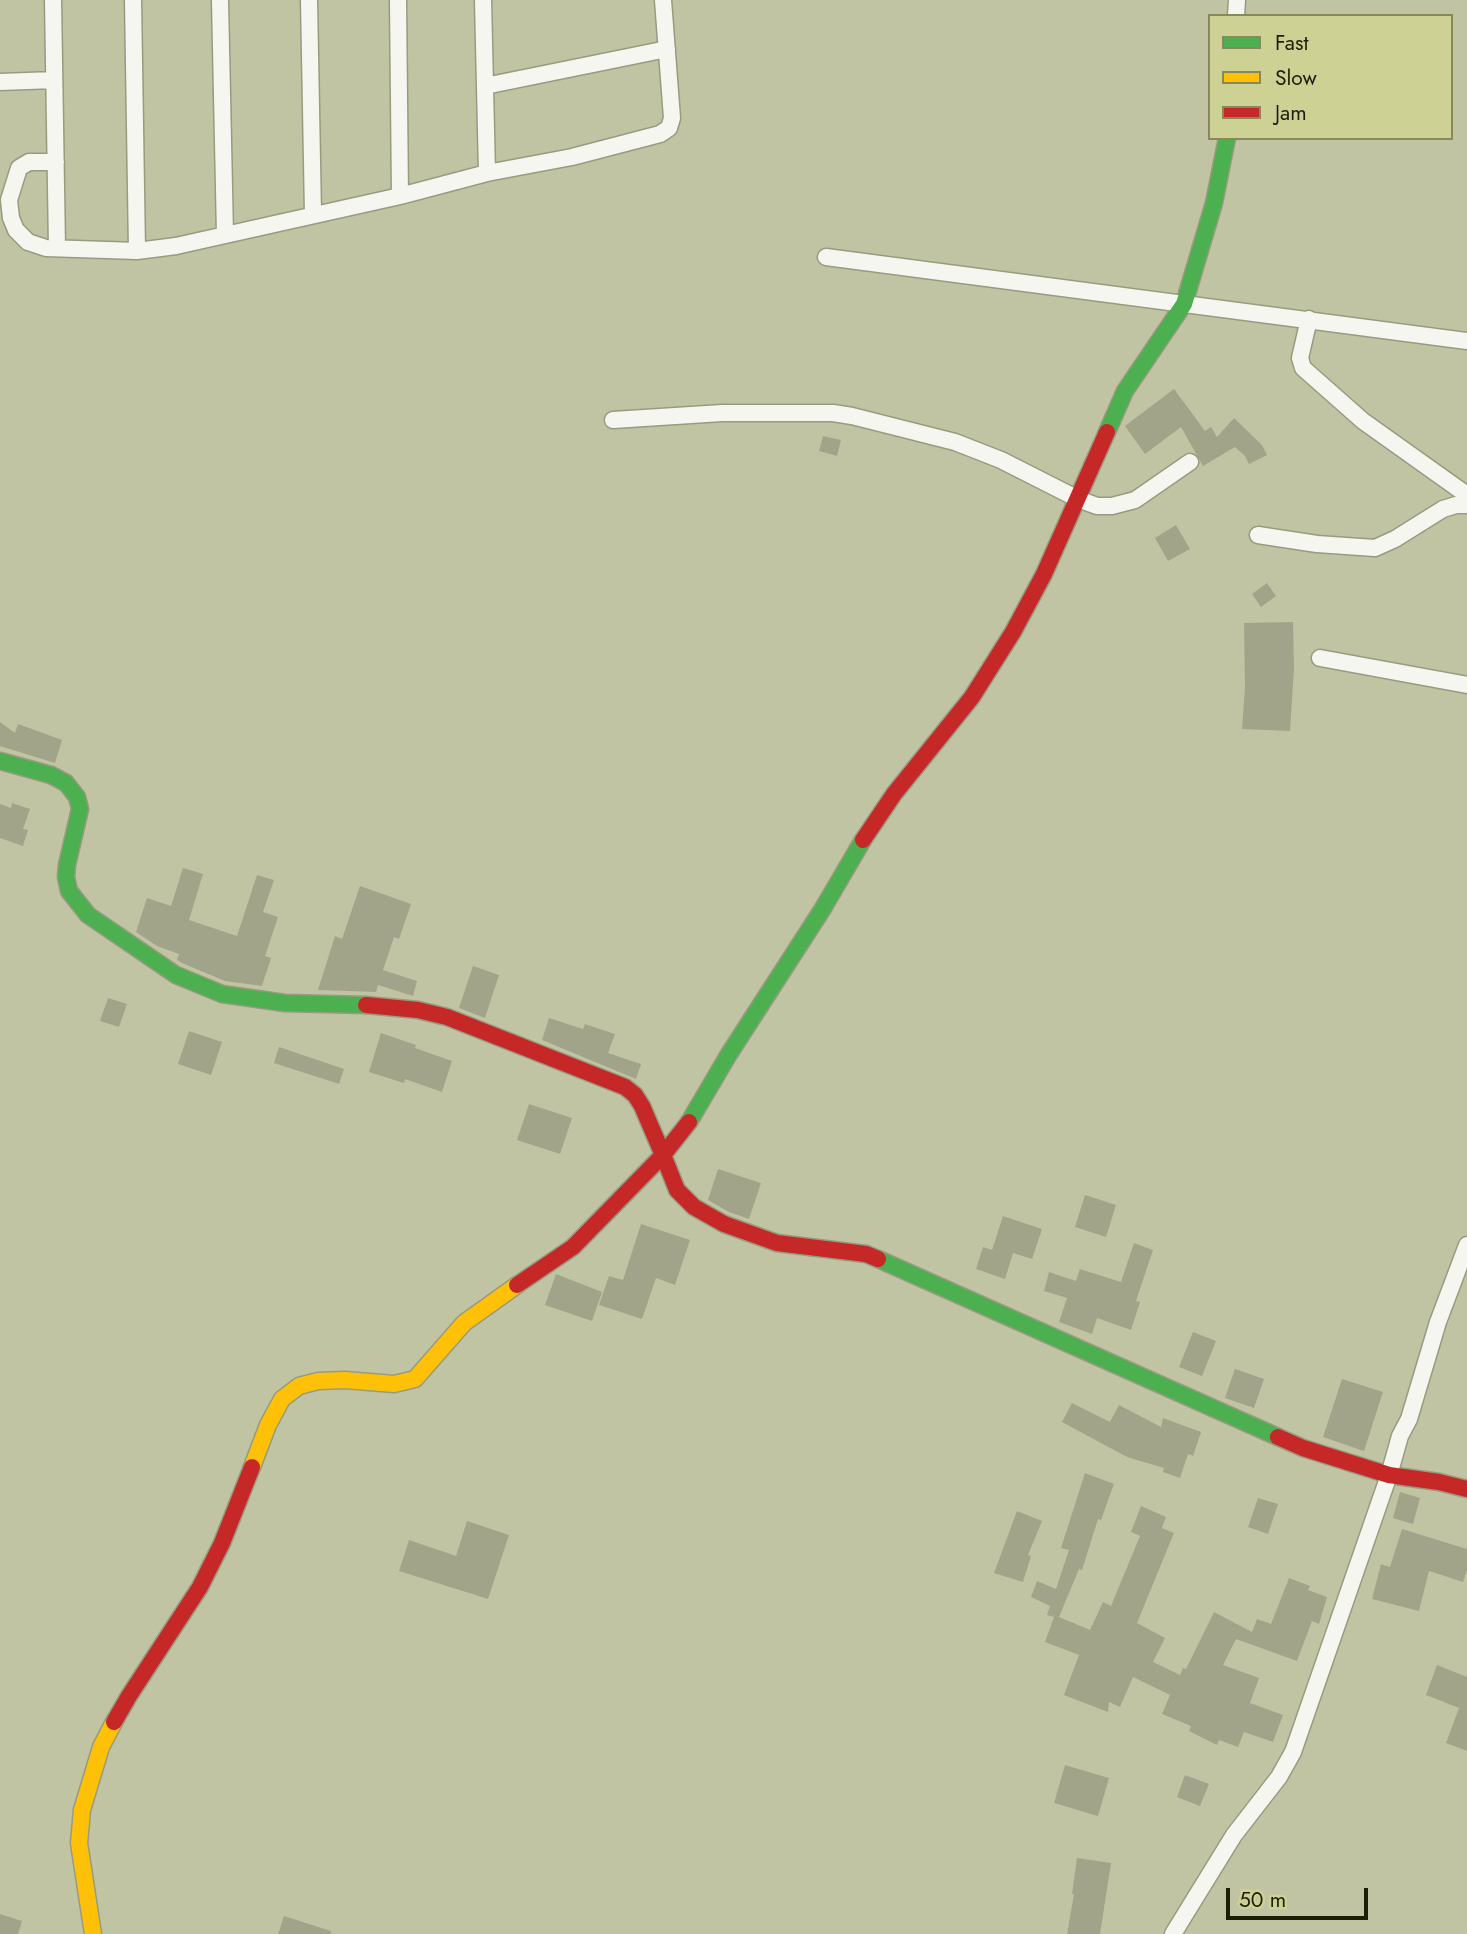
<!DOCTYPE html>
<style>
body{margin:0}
#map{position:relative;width:1467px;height:1934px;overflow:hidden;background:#c1c4a2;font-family:Jost,sans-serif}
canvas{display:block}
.legend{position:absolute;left:1208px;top:14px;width:245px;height:126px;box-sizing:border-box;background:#cdd294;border:2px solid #868a5b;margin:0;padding:9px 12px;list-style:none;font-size:21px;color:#1c1d05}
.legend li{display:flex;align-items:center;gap:14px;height:35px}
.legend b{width:35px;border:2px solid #868a5b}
.scale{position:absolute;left:1226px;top:1888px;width:142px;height:32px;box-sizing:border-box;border:4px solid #1c1d05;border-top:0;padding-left:9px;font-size:21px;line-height:24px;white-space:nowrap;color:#1c1d05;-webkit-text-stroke:5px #cdd294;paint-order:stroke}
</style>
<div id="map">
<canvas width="1467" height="1934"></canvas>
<ul class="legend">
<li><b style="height:9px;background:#4caf50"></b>Fast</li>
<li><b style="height:9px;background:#ffc107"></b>Slow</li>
<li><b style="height:9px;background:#c62828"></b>Jam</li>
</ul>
<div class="scale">50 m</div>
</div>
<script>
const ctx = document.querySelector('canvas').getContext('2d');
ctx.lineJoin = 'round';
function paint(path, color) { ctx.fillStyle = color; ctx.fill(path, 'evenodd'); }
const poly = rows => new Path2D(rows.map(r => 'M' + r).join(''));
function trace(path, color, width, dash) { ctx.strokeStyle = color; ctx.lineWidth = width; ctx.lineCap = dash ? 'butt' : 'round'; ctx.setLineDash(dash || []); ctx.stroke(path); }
paint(poly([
 [1174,389,1205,431,1211,427,1217,437,1234,418,1262,445,1267,455,1249,464,1245,456,1235,447,1203,466,1181,427,1145,454,1125,426],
 [823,436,841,440,837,456,819,451],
 [1176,525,1190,549,1168,561,1155,538],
 [1267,583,1276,596,1261,607,1252,594],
 [1293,622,1294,668,1290,731,1242,729,1245,687,1244,623],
 [0,722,15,733,18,724,62,740,55,763,0,746],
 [12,803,30,809,23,829,28,830,23,846,0,838,0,804,11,808],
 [183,868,203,874,189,920,237,936,257,875,274,880,263,912,278,917,265,956,271,958,262,986,225,981,182,963,177,960,179,954,157,946,136,932,147,898,171,906],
 [360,886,411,904,399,939,394,937,383,970,417,981,413,996,378,985,376,992,318,990,335,936,342,939],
 [473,966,499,975,485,1018,459,1008],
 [108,998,127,1004,119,1027,100,1021],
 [549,1018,583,1029,585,1024,615,1034,608,1053,641,1064,636,1079,542,1040],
 [189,1031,222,1042,211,1075,178,1064],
 [381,1033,416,1045,415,1048,452,1061,442,1092,405,1079,404,1083,369,1072],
 [279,1047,344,1069,339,1084,274,1063],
 [529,1104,572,1118,560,1154,517,1140],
 [718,1169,761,1183,749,1219,729,1212,708,1200],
 [1085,1195,1116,1205,1106,1237,1075,1227],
 [1003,1216,1042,1229,1032,1259,1013,1253,1005,1279,976,1269,983,1247,992,1250],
 [641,1224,690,1240,675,1285,656,1278,642,1319,599,1305,609,1276,623,1280],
 [1134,1243,1153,1250,1136,1301,1140,1302,1131,1330,1097,1318,1092,1334,1059,1322,1067,1298,1044,1291,1049,1272,1076,1281,1080,1269,1121,1282],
 [556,1274,602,1292,592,1321,545,1305],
 [1193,1332,1216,1341,1202,1376,1179,1367],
 [1235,1369,1264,1379,1254,1408,1225,1398],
 [1342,1379,1383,1392,1364,1451,1323,1437],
 [1072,1403,1110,1422,1119,1405,1161,1427,1163,1418,1201,1432,1193,1456,1188,1454,1180,1478,1163,1472,1164,1468,1127,1457,1062,1422],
 [1085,1473,1114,1484,1101,1520,1098,1519,1082,1570,1079,1569,1059,1617,1090,1630,1103,1602,1111,1606,1140,1536,1131,1532,1141,1506,1166,1517,1162,1528,1174,1533,1137,1623,1165,1638,1153,1662,1180,1675,1183,1668,1186,1669,1214,1612,1252,1632,1257,1619,1271,1624,1289,1578,1310,1586,1308,1590,1327,1597,1319,1624,1312,1621,1297,1661,1236,1639,1223,1665,1259,1678,1250,1703,1283,1715,1273,1742,1244,1732,1238,1747,1219,1740,1217,1745,1189,1731,1191,1726,1162,1714,1170,1695,1133,1677,1120,1707,1109,1702,1108,1712,1064,1695,1079,1655,1045,1642,1054,1617,1047,1615,1050,1606,1031,1597,1037,1581,1056,1589,1069,1550,1061,1548],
 [1400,1492,1420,1498,1413,1524,1393,1518],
 [1258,1498,1278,1504,1268,1534,1248,1527],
 [1017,1511,1042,1521,1028,1555,1031,1556,1023,1582,994,1573],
 [467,1521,509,1535,488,1599,399,1571,409,1540,456,1556],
 [1402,1529,1467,1549,1467,1570,1463,1582,1429,1571,1419,1611,1372,1599,1381,1564,1390,1567],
 [1437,1665,1467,1677,1467,1751,1446,1743,1459,1708,1426,1695],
 [1065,1765,1109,1778,1098,1816,1054,1803],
 [1185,1775,1209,1784,1200,1806,1177,1797],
 [1077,1858,1111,1863,1100,1934,1067,1934,1074,1894,1072,1894],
 [0,1914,22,1921,18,1934,0,1934],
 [284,1916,331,1931,331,1934,278,1934]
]), '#a2a48a');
const street = poly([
 [53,0,57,248],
 [133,0,137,251],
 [220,0,225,235],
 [309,0,313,214],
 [398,0,400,196],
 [483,0,487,173],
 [1236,16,1237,0],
 [0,82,54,80],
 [485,86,667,49],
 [56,162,29,162,19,168,9,200,11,218,16,230,28,242,46,248,137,251,176,246,400,196,487,173,572,157,660,134,669,128,672,118,663,0],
 [826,257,1467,341],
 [1309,319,1300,358,1303,368,1363,421,1467,495],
 [613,420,722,413,833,413,852,416,955,442,1001,460,1078,499,1097,506,1112,506,1135,500,1190,462],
 [1258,535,1317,544,1375,548,1395,539,1443,509,1456,505,1467,505],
 [1320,658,1467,685],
 [1173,1934,1234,1835,1279,1777,1293,1752,1389,1475,1400,1436,1409,1419,1438,1322,1467,1245]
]);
const fast = poly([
 [1107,432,1125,391,1184,304,1214,203,1227,138],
 [0,761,51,775,66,783,77,797,80,809,67,865,66,877,69,891,88,915,176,975,222,994,285,1003,366,1005],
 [689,1122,729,1054,822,910,863,840],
 [878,1259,1278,1437]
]);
const slow = poly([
 [252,1467,268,1425,282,1399,299,1386,318,1381,345,1380,394,1384,415,1379,464,1323,517,1285],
 [93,1934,79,1843,82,1810,101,1747,114,1722]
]);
const jam = poly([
 [863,840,894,794,972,697,1013,632,1044,574,1107,432],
 [366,1005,418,1010,447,1017,625,1087,635,1095,642,1106,663,1155,573,1247,517,1285],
 [689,1122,663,1155,677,1190,694,1207,724,1224,777,1243,866,1254,878,1259],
 [1278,1437,1303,1448,1389,1475,1439,1482,1467,1489],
 [114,1722,129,1696,200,1587,222,1543,252,1467]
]);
trace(street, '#989b80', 19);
trace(fast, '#989b80', 19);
trace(slow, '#989b80', 19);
trace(jam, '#989b80', 19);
trace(street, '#f6f6f1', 16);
trace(fast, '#4caf50', 16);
trace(slow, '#ffc107', 16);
trace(jam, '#c62828', 16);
</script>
